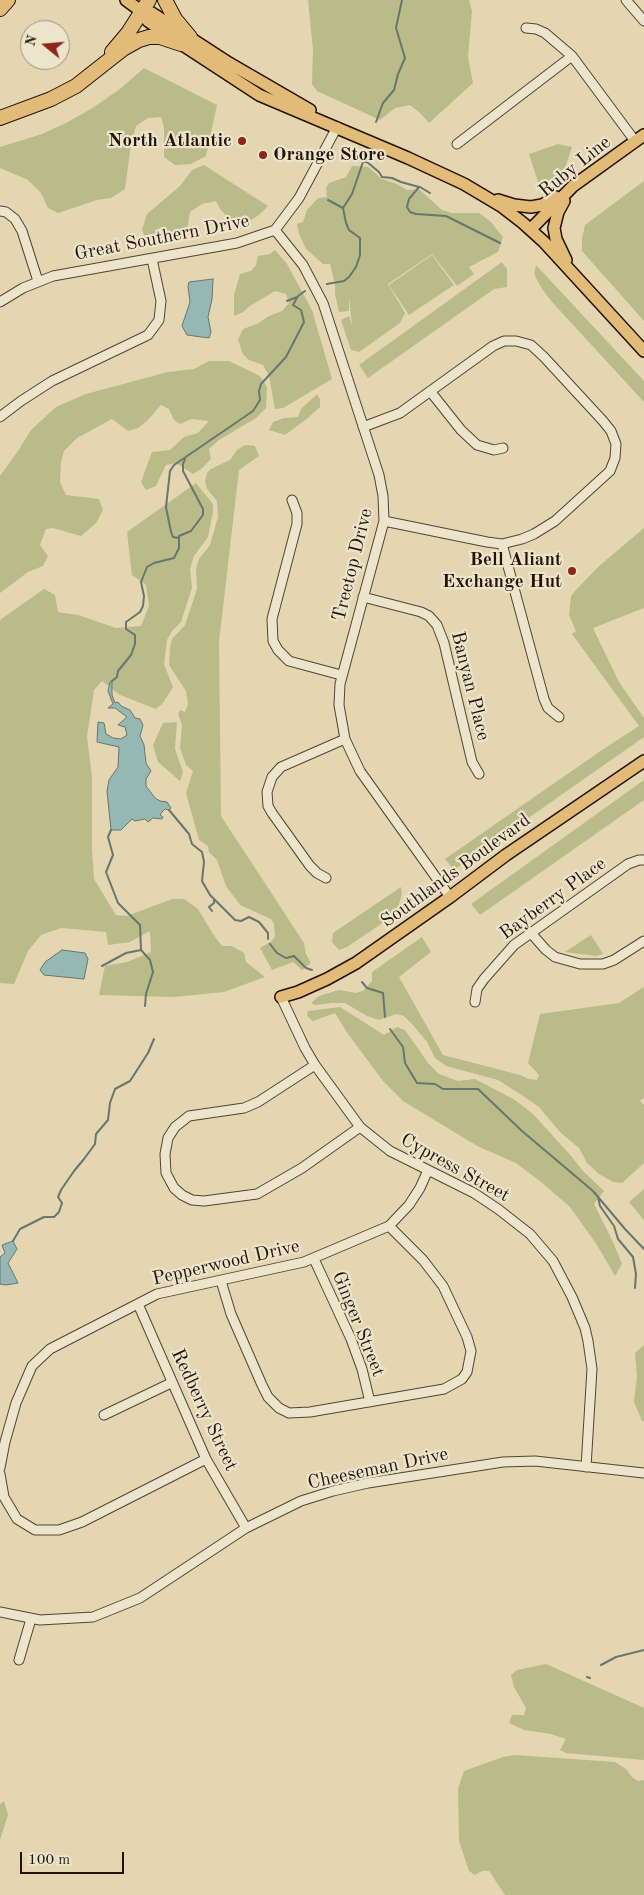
<!DOCTYPE html>
<style>
body{margin:0}
#map{position:relative;width:644px;height:1895px;overflow:hidden;background:#e3d6b1;font-family:"Old Standard TT",serif}
canvas{display:block}
.north{position:absolute;left:20px;top:20px;width:50px;height:50px;box-sizing:border-box;background:#ede4cc;border:1px solid #9d907d;border-radius:50%;rotate:287deg;font-size:14px;font-weight:700;line-height:20px;text-align:center;color:#241207}
.north::after{content:'';display:block;margin:auto;width:18px;height:22px;background:#8f2418;clip-path:polygon(50% 0,100% 100%,50% 72%,0 100%)}
.scale{position:absolute;left:20px;top:1852px;width:104px;height:22px;box-sizing:border-box;border:2px solid #241207;border-top:0;padding-left:6px;font-size:15px;line-height:18px;white-space:nowrap;color:#241207;-webkit-text-stroke:4px #ede4cc;paint-order:stroke}
</style>
<div id="map">
<canvas width="644" height="1895"></canvas>
<div class="north">N</div>
<div class="scale">100 m</div>
</div>
<script>
const ctx = document.querySelector('canvas').getContext('2d');
ctx.lineJoin = 'round';
function paint(path, color) { ctx.fillStyle = color; ctx.fill(path, 'evenodd'); }
const poly = rows => new Path2D(rows.map(r => 'M' + r).join(''));
function trace(path, color, width, dash) { ctx.strokeStyle = color; ctx.lineWidth = width; ctx.lineCap = dash ? 'butt' : 'round'; ctx.setLineDash(dash || []); ctx.stroke(path); }
function label(font, color, halo, rows, align = 'center') {
  ctx.font = font + ' "Old Standard TT",serif'; ctx.lineWidth = 4.5; ctx.setLineDash([]); ctx.textBaseline = 'middle'; ctx.strokeStyle = halo; ctx.fillStyle = color; for (const [text, x, y, turn = 0] of rows) {
    ctx.save(); ctx.translate(x, y); ctx.rotate((+turn || 0) * Math.PI / 180); ctx.textAlign = isNaN(turn) ? turn : align; if (halo) ctx.strokeText(text, 0, 0); ctx.fillText(text, 0, 0); ctx.restore();
  }
}
paint(poly([
 [308,0,469,0,472,11,468,57,473,83,429,123,419,112,410,105,395,108,380,120,317,91,312,84,313,50],
 [144,68,217,105,206,156,191,164,175,165,164,157,164,128,161,117,148,118,136,126,131,144,125,189,111,198,97,200,58,213,48,208,41,193,28,180,0,168,0,147,42,134,66,123,91,109,120,89],
 [558,144,572,147,565,168,544,185,538,182,529,154],
 [204,165,268,206,259,215,238,228,220,209,216,201,202,204,190,212,186,236,146,239,142,230,147,214,180,186,192,170],
 [352,166,368,167,382,179,397,184,407,190,419,189,442,210,452,213,479,213,491,222,503,237,498,252,469,267,474,274,457,286,432,254,388,284,405,313,400,323,359,352,351,350,341,320,349,316,352,325,349,297,349,311,339,312,335,294,335,284,330,264,323,264,306,249,299,234,297,224,303,222,307,210,318,198,327,197,326,188,329,183,346,177],
 [644,181,644,321,582,251,582,239,585,225],
 [275,250,287,264,312,310,332,379,283,408,275,409,269,376,263,365,249,360,243,354,238,340,243,329,257,324,269,316,282,311,289,303,286,294,275,291,250,306,243,312,234,316,234,295,240,274,251,271,256,265,258,256,270,254],
 [432,255,454,285,409,315,389,285],
 [502,262,507,269,507,287,494,289,368,378,359,365],
 [536,265,644,381,644,402,552,302,542,289,534,274],
 [209,361,229,361,260,376,267,387,266,408,256,418,219,440,209,449,211,459,201,469,193,474,176,463,166,465,156,486,146,490,141,482,152,452,170,450,184,437,198,433,209,421,192,419,180,424,174,420,169,409,161,405,147,421,138,428,128,431,112,419,77,438,64,451,61,462,60,482,66,495,99,499,103,510,96,523,81,536,53,528,46,529,40,545,48,556,43,566,28,572,0,593,0,476,18,451,31,430,56,407,86,394,168,372,194,369],
 [317,394,320,399,320,407,308,418,285,435,269,430,273,422,284,418,298,417,301,409],
 [245,445,255,446,259,456,239,470,219,642,221,816,304,943,306,954,311,963,302,970,293,962,272,970,260,948,272,941,275,936,274,924,271,919,240,905,226,886,217,860,209,852,208,846,199,840,186,793,193,771,186,765,180,748,182,725,178,714,180,710,185,712,188,704,186,691,169,665,170,647,172,639,185,625,197,589,196,569,199,559,210,545,218,517,217,501,207,489,205,481,207,473,211,469,230,460,237,450],
 [196,483,213,504,213,512,208,537,194,556,190,569,192,588,181,622,172,631,167,640,164,664,173,687,163,703,156,709,120,695,102,681,94,690,87,737,92,776,92,849,94,879,116,915,127,916,172,899,184,899,198,909,213,934,222,946,232,946,244,953,246,962,265,977,224,992,174,997,99,995,105,966,127,962,151,952,150,931,130,942,108,945,106,932,61,928,41,935,28,951,14,984,0,983,0,620,44,589,55,595,58,612,78,615,116,628,141,626,149,606,146,585,132,575,127,532],
 [644,528,644,608,593,628,619,682,644,718,644,737,454,870,445,859,602,750,639,726,572,634,576,631,569,615,571,596,576,590,598,567],
 [177,722,175,749,183,772,180,781,158,762,153,745,163,723],
 [644,780,644,800,480,915,471,904],
 [401,887,402,894,396,914,347,947,339,950,332,942,333,933],
 [591,935,603,954,596,956,565,952],
 [422,937,431,952,399,977,443,1055,520,1075,529,1079,537,1080,539,1075,528,1063,540,1014,619,1003,644,987,644,1098,640,1101,644,1105,644,1163,622,1183,613,1182,599,1174,587,1163,579,1148,560,1132,539,1107,517,1092,498,1080,446,1066,435,1058,427,1042,413,1025,404,1016,396,1014,379,1020,367,1016,345,1003,331,1003,315,1005,311,1003,319,996,339,990,356,993,363,991,372,981,372,972],
 [340,1007,384,1035,397,1027,405,1030,428,1063,439,1074,458,1081,475,1079,515,1100,533,1114,572,1157,583,1171,604,1191,594,1204,613,1242,622,1264,615,1276,597,1245,570,1207,541,1182,516,1163,479,1147,403,1101,383,1081,346,1031,335,1013,313,1021,307,1016,308,1011],
 [644,1189,644,1220,629,1202],
 [644,1345,644,1421,642,1421,634,1402,637,1376,635,1353],
 [546,1664,644,1708,644,1760,566,1753,560,1750,566,1739,551,1734,524,1730,509,1723,512,1715,524,1715,526,1708,514,1687,511,1675,517,1670],
 [515,1755,615,1762,626,1769,632,1777,638,1781,644,1780,644,1895,505,1895,489,1871,482,1871,475,1875,469,1871,459,1841,458,1789,464,1771,503,1757],
 [4,1801,8,1815,0,1840,0,1804]
]), '#b9bc88');
const water = poly([
 [213,279,212,299,208,317,211,332,209,338,187,335,182,326,190,302,188,286,189,282,213,279],
 [112,681,112,695,115,703,118,702,121,706,130,710,135,718,140,719,143,725,140,736,144,745,146,763,151,771,146,779,146,786,155,798,160,801,167,802,171,808,169,810,165,809,162,812,160,815,163,817,162,819,153,818,148,822,145,819,135,821,132,819,121,830,111,830,107,791,109,780,118,767,119,747,97,742,98,722,104,723,106,734,113,738,121,739,127,735,125,727,118,725,127,717,115,708,108,708,113,704,108,691,110,682,112,681],
 [62,950,85,953,88,959,84,979,44,975,40,970,45,962,62,950],
 [13,1241,17,1249,8,1263,18,1283,6,1285,0,1284,0,1257,5,1253,2,1245,13,1241]
]);
paint(water, '#96b8b3');
trace(water, '#68766e', 1);
trace(poly([
 [376,122,383,103,394,90,398,74,405,58,396,28,402,0],
 [364,162,367,162,379,172,382,177,392,178,401,182,419,187,409,199,407,207,410,212,416,214,446,216,500,243],
 [420,187,430,193],
 [328,200,343,208],
 [327,284,344,281,349,277,356,267,360,255,360,238,349,230,346,223,343,208,352,194,364,159],
 [287,301,297,297],
 [179,538,173,537,171,532,166,507,170,471,174,465,253,411,260,400,259,391,261,384,286,357,304,322,301,310,293,305,298,296,305,291],
 [112,681,117,677,118,671,131,655,135,644,135,635,126,629,126,622,140,612,143,606,144,596,141,582,147,567,154,563,174,558,179,548,179,536,191,531,203,515,203,509,183,471,183,464,185,459],
 [169,810,189,834,192,844,202,852,204,862,202,881,210,895,235,920,241,921,249,917,259,922,268,933,268,939],
 [111,830,108,837,113,855,106,872,118,903,140,925,141,950,150,960,153,972,146,994,145,1006],
 [212,911,209,907,214,903,214,900],
 [270,944,277,953,286,958,294,956,306,968,312,970],
 [102,966,126,953,141,950],
 [362,982,367,988,383,993,385,1017],
 [390,1029,403,1047,405,1063,417,1083,435,1084,443,1089,478,1089,522,1131,593,1191,625,1229,644,1249],
 [598,1197,600,1206,614,1226,618,1239,633,1257,636,1274,635,1288],
 [13,1241,20,1229,44,1217,54,1217,59,1212,62,1203,58,1197,61,1190,74,1171,84,1159,95,1144,96,1134,108,1120,110,1103,115,1089,130,1081,148,1053,154,1039],
 [601,1665,616,1657,644,1650],
 [587,1677,590,1678]
]), '#68766e', 2);
const minor = poly([
 [626,0,644,21],
 [526,28,536,29,545,33,572,56,635,141],
 [457,144,572,56],
 [0,211,6,212,15,219,22,231,38,281],
 [275,230,303,265,323,303,379,475,383,496,384,521,340,684,339,705,345,739,360,771,450,897],
 [0,302,23,288,53,276,237,243,275,230,299,198,337,127],
 [430,391,461,430,477,445,494,450,503,448],
 [0,417,21,401,52,381,148,335,159,320,161,301,152,259],
 [363,427,400,413,493,346,504,341,516,341,531,345,544,357,603,421,611,431,616,444,615,458,610,471,555,521,534,534,522,539,502,544,487,542,384,521],
 [292,500,297,513,297,524,272,619,273,641,278,650,289,661,341,675],
 [502,544,544,699,548,708,559,717],
 [363,597,421,612,429,616,437,625,444,643,472,762,479,774],
 [326,878,317,873,310,866,272,813,268,806,267,792,272,777,281,767,345,739],
 [530,932,546,950,555,957,580,964,603,964,614,960,644,941],
 [281,997,305,1048,315,1065,360,1127,390,1151,474,1193,498,1209,530,1234,553,1261,572,1297,585,1328,588,1341,592,1369,586,1467],
 [475,1002,477,989,484,979,514,945,628,864,639,860,644,860],
 [315,1065,258,1102,244,1108,189,1116,175,1127,168,1138,165,1154,166,1173,174,1188,182,1195,192,1200,204,1201,257,1194,302,1168,360,1127],
 [314,1259,351,1339,362,1369,370,1402],
 [221,1281,231,1314,262,1385,268,1397,279,1408,289,1413,310,1412,444,1389,462,1379,467,1372,471,1351,467,1337,443,1286,423,1260,389,1226],
 [138,1304,206,1459,246,1528],
 [104,1415,171,1383],
 [0,1468,5,1442,16,1403,32,1366,50,1349,157,1294,304,1262,389,1226,409,1205,420,1188,428,1170],
 [0,1474,4,1497,17,1519,35,1530,59,1530,82,1522,206,1459],
 [0,1612,40,1620,93,1617,140,1598,246,1528,301,1501,333,1491,368,1483,503,1462,535,1461,644,1473],
 [19,1660,31,1619]
]);
const major = poly([
 [126,0,141,11,148,21,181,44,259,95,408,158,464,184,501,206,523,223,544,242,644,351],
 [141,11,152,13,229,63,310,110],
 [498,200,514,205,531,207,542,205,556,197],
 [564,201,558,212,554,228,556,239,566,260],
 [531,229,573,186,644,135],
 [281,997,298,992,327,979,356,963,450,897,506,855,644,761]
]);
const highway = poly([
 [165,0,175,19,190,37],
 [0,9,8,0],
 [112,52,128,33,149,0],
 [0,118,51,99,76,86,123,49,139,40,149,37,160,37,181,44]
]);
trace(minor, '#544332', 11);
trace(major, '#241207', 14);
trace(highway, '#241207', 16);
trace(minor, '#ede4cc', 9);
trace(major, '#e2bb78', 11);
trace(highway, '#e2bb78', 14);
for (const [x, y, r, color] of [
 [242,141,5,"#8f2418"],
 [263,155,5,"#8f2418"],
 [572,571,5,"#8f2418"]
]) { const dot = new Path2D(); dot.arc(x, y, r, 0, 2 * Math.PI); ctx.fillStyle = color; ctx.fill(dot); trace(dot, '#ede4cc', 2); }
label('bold 19px', '#241207', '#ede4cc', [
 ["North Atlantic",232,141],
 ["Orange Store",273,155,"left"],
 ["Bell Aliant",562,560],
 ["Exchange Hut",562,582]
], 'right');
label('19px', '#241207', '#ede4cc', [
 ["Ruby Line",575,167,-39],
 ["Great Southern Drive",162,238,-11],
 ["Treetop Drive",353,565,-76],
 ["Banyan Place",470,686,76],
 ["Southlands Boulevard",456,871,-36],
 ["Bayberry Place",553,899,-36],
 ["Cypress Street",455,1168,29],
 ["Pepperwood Drive",226,1263,-13],
 ["Ginger Street",358,1324,68],
 ["Redberry Street",204,1410,65],
 ["Cheeseman Drive",378,1469,-12]
]);
</script>
